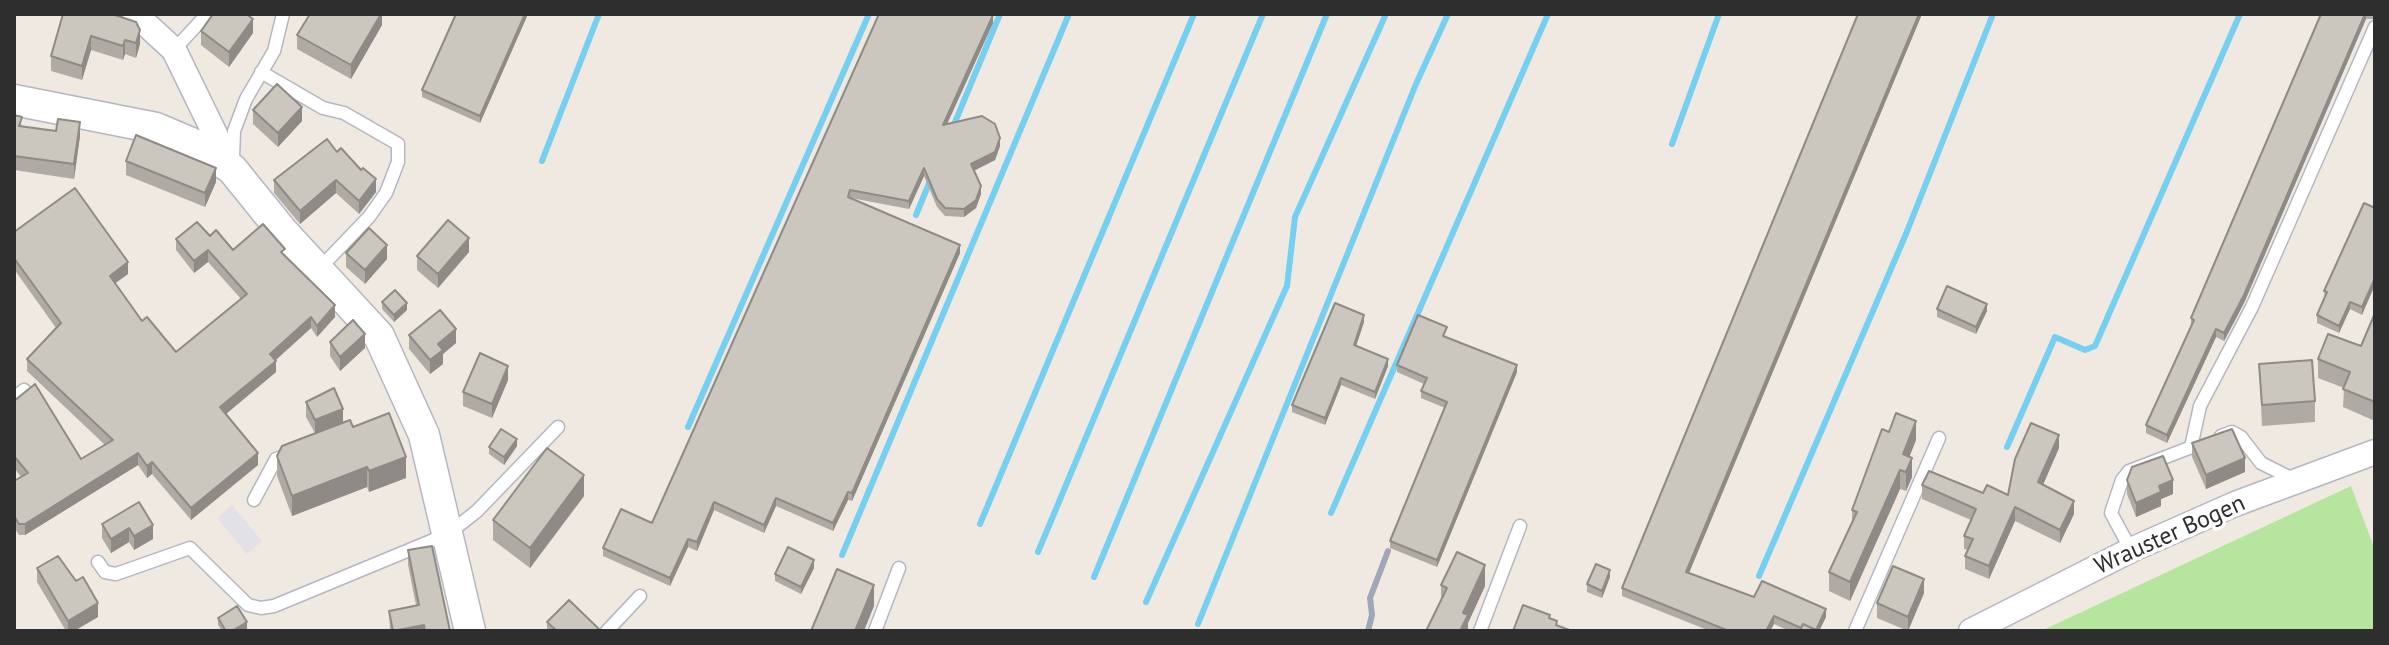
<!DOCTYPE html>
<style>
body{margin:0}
#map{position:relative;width:2389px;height:645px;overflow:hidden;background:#efe9e1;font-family:"PT Sans",sans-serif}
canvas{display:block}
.frame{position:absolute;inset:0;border:16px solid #2e2e2e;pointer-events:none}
</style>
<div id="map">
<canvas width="2389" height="645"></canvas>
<div class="frame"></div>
</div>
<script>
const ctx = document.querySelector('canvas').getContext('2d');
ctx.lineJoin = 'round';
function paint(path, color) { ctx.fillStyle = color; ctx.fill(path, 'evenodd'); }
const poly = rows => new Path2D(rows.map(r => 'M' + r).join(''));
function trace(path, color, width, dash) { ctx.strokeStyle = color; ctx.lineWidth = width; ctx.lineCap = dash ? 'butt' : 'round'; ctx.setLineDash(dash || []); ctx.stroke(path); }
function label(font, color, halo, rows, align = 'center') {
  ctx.font = font + ' "PT Sans",sans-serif'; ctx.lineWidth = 7; ctx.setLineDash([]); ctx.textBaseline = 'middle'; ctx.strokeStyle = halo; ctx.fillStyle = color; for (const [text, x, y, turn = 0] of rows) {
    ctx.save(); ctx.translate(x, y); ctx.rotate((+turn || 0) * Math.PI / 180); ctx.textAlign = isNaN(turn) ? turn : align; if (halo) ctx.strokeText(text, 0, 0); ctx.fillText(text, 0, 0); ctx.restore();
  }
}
paint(poly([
 [232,505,262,541,247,554,217,518]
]), '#e3e1e8');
paint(poly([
 [2351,486,2375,550,2375,631,2041,631]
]), '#b6e59e');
trace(poly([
 [953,127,1000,14],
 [1672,144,1719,14],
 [542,161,599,14],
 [916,215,930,181],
 [688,427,869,14],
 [2007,447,2055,337,2085,350,2095,346,2240,14],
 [1331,513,1548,14],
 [980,524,1194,14],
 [1038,552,1263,14],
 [842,555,1069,14],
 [1759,576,1906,234,1993,14],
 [1094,577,1327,14],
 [1146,602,1287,286,1295,217,1386,14],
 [1198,624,1416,84,1448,14]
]), '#75cff0', 6);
const service = poly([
 [174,50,207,14],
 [261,72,323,108,344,113,398,144,398,162,386,193,369,217,319,269],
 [233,158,234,131,246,99,274,51,283,14],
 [14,398,24,390],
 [2221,436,2232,432,2241,437,2261,463,2295,480],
 [2191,447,2200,406,2252,307,2375,27],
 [254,500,276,459,293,453],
 [2131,550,2111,513,2122,480,2129,471,2197,445],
 [98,562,105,572,116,574,190,548,248,605,261,608,274,606,448,534,477,511,558,427],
 [607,631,640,596],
 [875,631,899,568],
 [1480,631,1520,526],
 [1855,631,1939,438]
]);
const minor = poly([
 [135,14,174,50,232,169],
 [1971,631,2131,550,2235,504,2375,452]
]);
const tertiary = poly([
 [14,100,156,128,196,145,232,169,283,232,379,336,424,435,470,631]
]);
trace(service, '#b4b7c1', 15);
trace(minor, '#b4b7c1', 27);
trace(tertiary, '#b4b7c1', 33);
trace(service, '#fff', 12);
trace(minor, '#fff', 24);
trace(tertiary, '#fff', 30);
trace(poly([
 [1368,631,1372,615,1370,598,1388,551]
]), '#a3a6b8', 6);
paint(poly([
 [114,14,140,44,136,58,125,54,123,60,91,50,82,80,51,71,51,56],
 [382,14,382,25,351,79,297,49,297,35],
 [528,14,480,123,422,97,422,90],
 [879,14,993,23,947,124,1000,146,995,160,974,171,981,194,976,208,964,217,945,216,937,207,924,176,909,209,851,198,960,253,852,501,848,500,833,531,776,506,764,533,714,510,697,551,688,547,670,586,603,556,603,548,652,523],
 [1922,14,1689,573,1754,597,1826,617,1819,631,1789,631,1774,624,1770,631,1710,631,1622,596,1622,588],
 [2321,14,2375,14,2375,19,2366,19,2244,303,2224,341,2216,337,2167,443,2146,433,2146,425,2191,327,2191,318],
 [201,31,253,33,229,67,201,45],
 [253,110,302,121,278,147,253,124],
 [14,115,22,126,80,136,74,179,14,170],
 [337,152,376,192,359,214,336,193,300,224,274,193,274,180],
 [126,161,216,182,205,207,126,175],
 [2364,203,2362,315,2350,309,2339,333,2317,323,2317,315,2325,298,2324,291],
 [14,232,128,274,115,283,142,321,176,352,241,299,208,262,194,273,176,250,176,239,210,236,233,250,285,256,335,317,317,337,311,328,276,360,276,372,226,414,258,465,191,520,152,474,147,478,138,465,25,535,19,535,14,527,14,481,21,477,14,468,14,401,81,459,105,445,27,371,27,359,56,328,14,269],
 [469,252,438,288,417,270,417,256],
 [346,253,387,259,365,284,346,267],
 [382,302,407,310,394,322,382,309],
 [1937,309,1987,311,1976,334,1937,317],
 [2375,313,2375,421,2343,407,2344,388,2318,378,2318,359,2361,346],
 [1364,322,1356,346,1388,366,1375,399,1341,385,1325,425,1292,412,1292,405],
 [409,335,456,343,443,354,443,364,430,374,409,349],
 [1447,335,1446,337,1517,372,1437,567,1390,548,1390,541,1445,408,1421,398,1421,391,1424,384,1397,372,1397,365],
 [330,342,365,348,340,371,330,356],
 [2259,364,2315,401,2315,422,2262,426],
 [508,380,492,418,463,406,463,392],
 [306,402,353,427,406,478,369,492,367,487,292,516,277,476,277,456,315,433,306,417],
 [1916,440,1909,457,1912,477,1906,491,1900,489,1850,601,1829,591,1829,572,1852,522,1852,510],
 [2192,443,2245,472,2206,489,2192,457],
 [517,446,504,465,489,454,489,447],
 [2059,448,2043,485,2074,514,2060,543,2015,521,1989,579,1965,569,1965,556,1968,550,1964,549,1964,536,1971,520,1922,499,1922,485,1983,493,2008,495],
 [2127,480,2173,494,2161,499,2161,506,2136,517,2127,494],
 [584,496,530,568,493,540,493,520],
 [139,502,153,539,134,550,129,542,111,553,102,538,102,524],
 [408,550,450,631,390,631,389,611,416,605,408,565],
 [37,568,98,617,74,631,66,631,37,582],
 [814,568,801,594,775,581,775,574],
 [1610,577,1602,598,1587,592,1587,584],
 [1441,585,1485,586,1468,623,1468,631,1441,600],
 [1924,593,1908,631,1877,618,1877,603],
 [218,618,247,629,244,631,222,631,218,625],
 [547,622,601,631,547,631]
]), '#afaba4');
paint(poly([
 [381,14,382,14,382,25,351,79,351,65],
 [525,14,528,14,480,123,480,116],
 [1919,14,1922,14,1686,580,1686,572],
 [2365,14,2366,14,2366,19,2244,303,2224,341,2224,333],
 [993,15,993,23,943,133,943,125],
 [253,19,253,33,229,67,229,52],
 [140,30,140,44,136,58,136,43],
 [91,36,91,50,82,80,82,66],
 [125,40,125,54,123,60,123,46],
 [302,107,302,121,278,147,278,133],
 [80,122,80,136,74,179,74,164],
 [1000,138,1000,146,995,160,971,172,971,164],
 [216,168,216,182,205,207,205,193],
 [924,168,924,176,909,209,909,201],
 [376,179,376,192,359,214,359,201],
 [336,180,336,193,300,224,300,211],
 [981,186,981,194,976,208,964,217,964,209],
 [469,238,469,252,438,288,438,274],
 [387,245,387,259,365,284,365,270],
 [960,245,960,253,852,501,852,493],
 [208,250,208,262,194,273,194,261],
 [128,262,128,274,110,287,110,276],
 [2375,278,2375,285,2362,315,2362,307],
 [2350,302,2350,309,2339,333,2339,326],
 [407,303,407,310,394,322,394,315],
 [1987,304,1987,311,1976,334,1976,327],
 [335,305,335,317,317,337,317,326],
 [1364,315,1364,322,1354,352,1354,345],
 [311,317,311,328,270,365,270,354],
 [456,329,456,343,443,354,443,364,430,374,430,360,438,344],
 [2216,329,2216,337,2167,443,2167,435],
 [365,334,365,348,340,371,340,357],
 [1388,359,1388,366,1375,399,1375,392],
 [276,361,276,372,220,419,220,407],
 [1517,365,1517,372,1437,567,1437,560],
 [508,366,508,380,492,418,492,404],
 [1341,378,1341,385,1325,425,1325,418],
 [343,409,343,424,315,434,315,420],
 [1916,421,1916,440,1903,473,1903,454],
 [2059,435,2059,448,2038,496,2038,482],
 [517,439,517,446,504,465,504,457],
 [138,453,138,465,25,535,25,524],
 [258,453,258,465,191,520,191,508],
 [406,457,406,478,369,492,369,471],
 [1912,458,1912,477,1906,491,1906,472],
 [2245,458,2245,472,2206,489,2206,475],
 [152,462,152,474,147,478,147,466],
 [367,467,367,487,292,516,292,496],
 [1900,470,1900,489,1850,601,1850,582],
 [584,475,584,496,530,568,530,548],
 [2173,480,2173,494,2161,499,2161,506,2136,517,2136,503,2159,486],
 [848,492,848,500,833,531,833,523],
 [776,498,776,506,764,533,764,525],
 [2074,501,2074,514,2060,543,2060,530],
 [714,502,714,510,697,551,697,542],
 [2015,507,2015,521,1989,579,1989,566],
 [153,525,153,539,134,550,134,536],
 [129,528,129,542,111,553,111,539],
 [688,539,688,547,670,586,670,578],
 [814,560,814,568,801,594,801,587],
 [1485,565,1485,586,1468,623,1468,631,1460,631,1463,613],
 [1610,570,1610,577,1602,598,1602,591],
 [1924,579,1924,593,1908,631,1908,617],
 [874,585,874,606,864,631,855,631],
 [98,603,98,617,74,631,68,631,68,621],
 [1826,609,1826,617,1819,631,1815,631],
 [1774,616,1774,624,1770,631,1766,631],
 [247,622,247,629,244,631,232,631],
 [424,625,424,631,399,631]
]), '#8e8b86');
const building = poly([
 [63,14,112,14,136,22,140,30,136,43,125,40,123,46,91,36,82,66,51,56,63,14],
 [213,14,246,14,253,19,229,52,201,31,213,14],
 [310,14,381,14,351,65,297,35,310,14],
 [456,14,525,14,480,116,422,90,456,14],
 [879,14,993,15,943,125,982,116,995,124,1000,138,995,152,971,164,981,186,976,200,964,209,945,208,937,199,924,168,909,201,850,190,848,197,960,245,852,493,848,492,833,523,776,498,764,525,714,502,697,542,688,539,670,578,603,548,621,509,652,523,879,14],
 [1858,14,1919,14,1686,572,1754,597,1762,581,1826,609,1816,630,1803,624,1801,628,1774,616,1766,631,1729,631,1622,588,1858,14],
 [2321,14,2365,14,2244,295,2224,333,2216,329,2167,435,2146,425,2194,320,2191,318,2321,14],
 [277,84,302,107,278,133,253,110,277,84],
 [14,115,22,117,19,126,56,131,58,119,80,122,74,164,14,156,14,115],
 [136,135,216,168,205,193,126,161,136,135],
 [327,139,337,152,341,148,361,170,363,168,376,179,359,201,336,180,300,211,274,180,327,139],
 [75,188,128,262,110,276,142,321,147,317,176,352,247,294,208,250,194,261,176,239,197,222,210,236,216,230,233,250,263,224,285,249,281,252,335,305,317,326,311,317,270,354,276,361,220,407,258,453,191,508,152,462,147,466,138,453,25,524,19,524,14,516,14,481,28,473,14,456,14,401,35,384,81,459,113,440,27,359,61,323,14,258,14,232,75,188],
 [2364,203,2375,208,2375,278,2362,307,2350,302,2339,326,2317,315,2327,292,2324,291,2364,203],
 [448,220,469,238,438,274,417,256,448,220],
 [369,228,387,245,365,270,346,253,369,228],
 [1947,286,1987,304,1976,327,1937,309,1947,286],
 [395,290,407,303,394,315,382,302,395,290],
 [1335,303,1364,315,1354,345,1388,359,1375,392,1341,378,1325,418,1292,405,1335,303],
 [440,310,456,329,438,344,443,350,430,360,409,335,440,310],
 [2375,313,2375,402,2343,389,2350,372,2318,359,2328,334,2361,346,2375,313],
 [1418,315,1447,327,1443,336,1517,365,1437,560,1390,541,1447,402,1421,391,1427,378,1397,365,1418,315],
 [353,320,365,334,340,357,330,342,353,320],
 [480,353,508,366,492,404,463,392,480,353],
 [2312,360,2315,401,2262,405,2259,364,2312,360],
 [334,388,343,409,315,420,306,402,334,388],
 [389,413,406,457,369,471,367,467,292,496,277,456,282,446,350,420,353,427,389,413],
 [1896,413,1916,421,1903,454,1912,458,1906,472,1900,470,1850,582,1829,572,1857,512,1852,510,1882,429,1889,432,1896,413],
 [2031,423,2059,435,2038,482,2074,501,2060,530,2015,507,1989,566,1965,556,1973,539,1964,536,1976,509,1922,485,1929,471,1983,493,1987,485,2008,495,2015,459,2031,423],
 [501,429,517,439,504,457,489,447,501,429],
 [2232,429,2245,458,2206,475,2192,443,2232,429],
 [547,448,584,475,530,548,493,520,547,448],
 [2163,456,2173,480,2159,486,2161,492,2136,503,2127,480,2132,467,2163,456],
 [139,502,153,525,134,536,129,528,111,539,102,524,139,502],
 [432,546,450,631,425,631,424,625,393,631,389,611,419,605,408,550,432,546],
 [788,547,814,560,801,587,775,574,788,547],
 [1457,552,1485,565,1463,613,1468,615,1460,631,1426,631,1447,588,1441,585,1457,552],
 [58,556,76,581,83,577,98,603,68,621,37,568,58,556],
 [1596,564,1610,570,1602,591,1587,584,1596,564],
 [1893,566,1924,579,1908,617,1877,603,1893,566],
 [837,569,874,585,855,631,811,631,837,569],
 [569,600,601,631,557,631,547,622,569,600],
 [1523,605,1550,615,1549,618,1557,621,1556,625,1572,631,1513,631,1523,605],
 [237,606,247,622,232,631,226,631,218,618,237,606],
 [1803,624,1818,631,1800,631,1803,624]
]);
paint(building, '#cbc7bf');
trace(building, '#8e8b86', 2);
label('24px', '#2e2e2e', '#fff', [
 ["Wrauster Bogen",2170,535,-24]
]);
</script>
